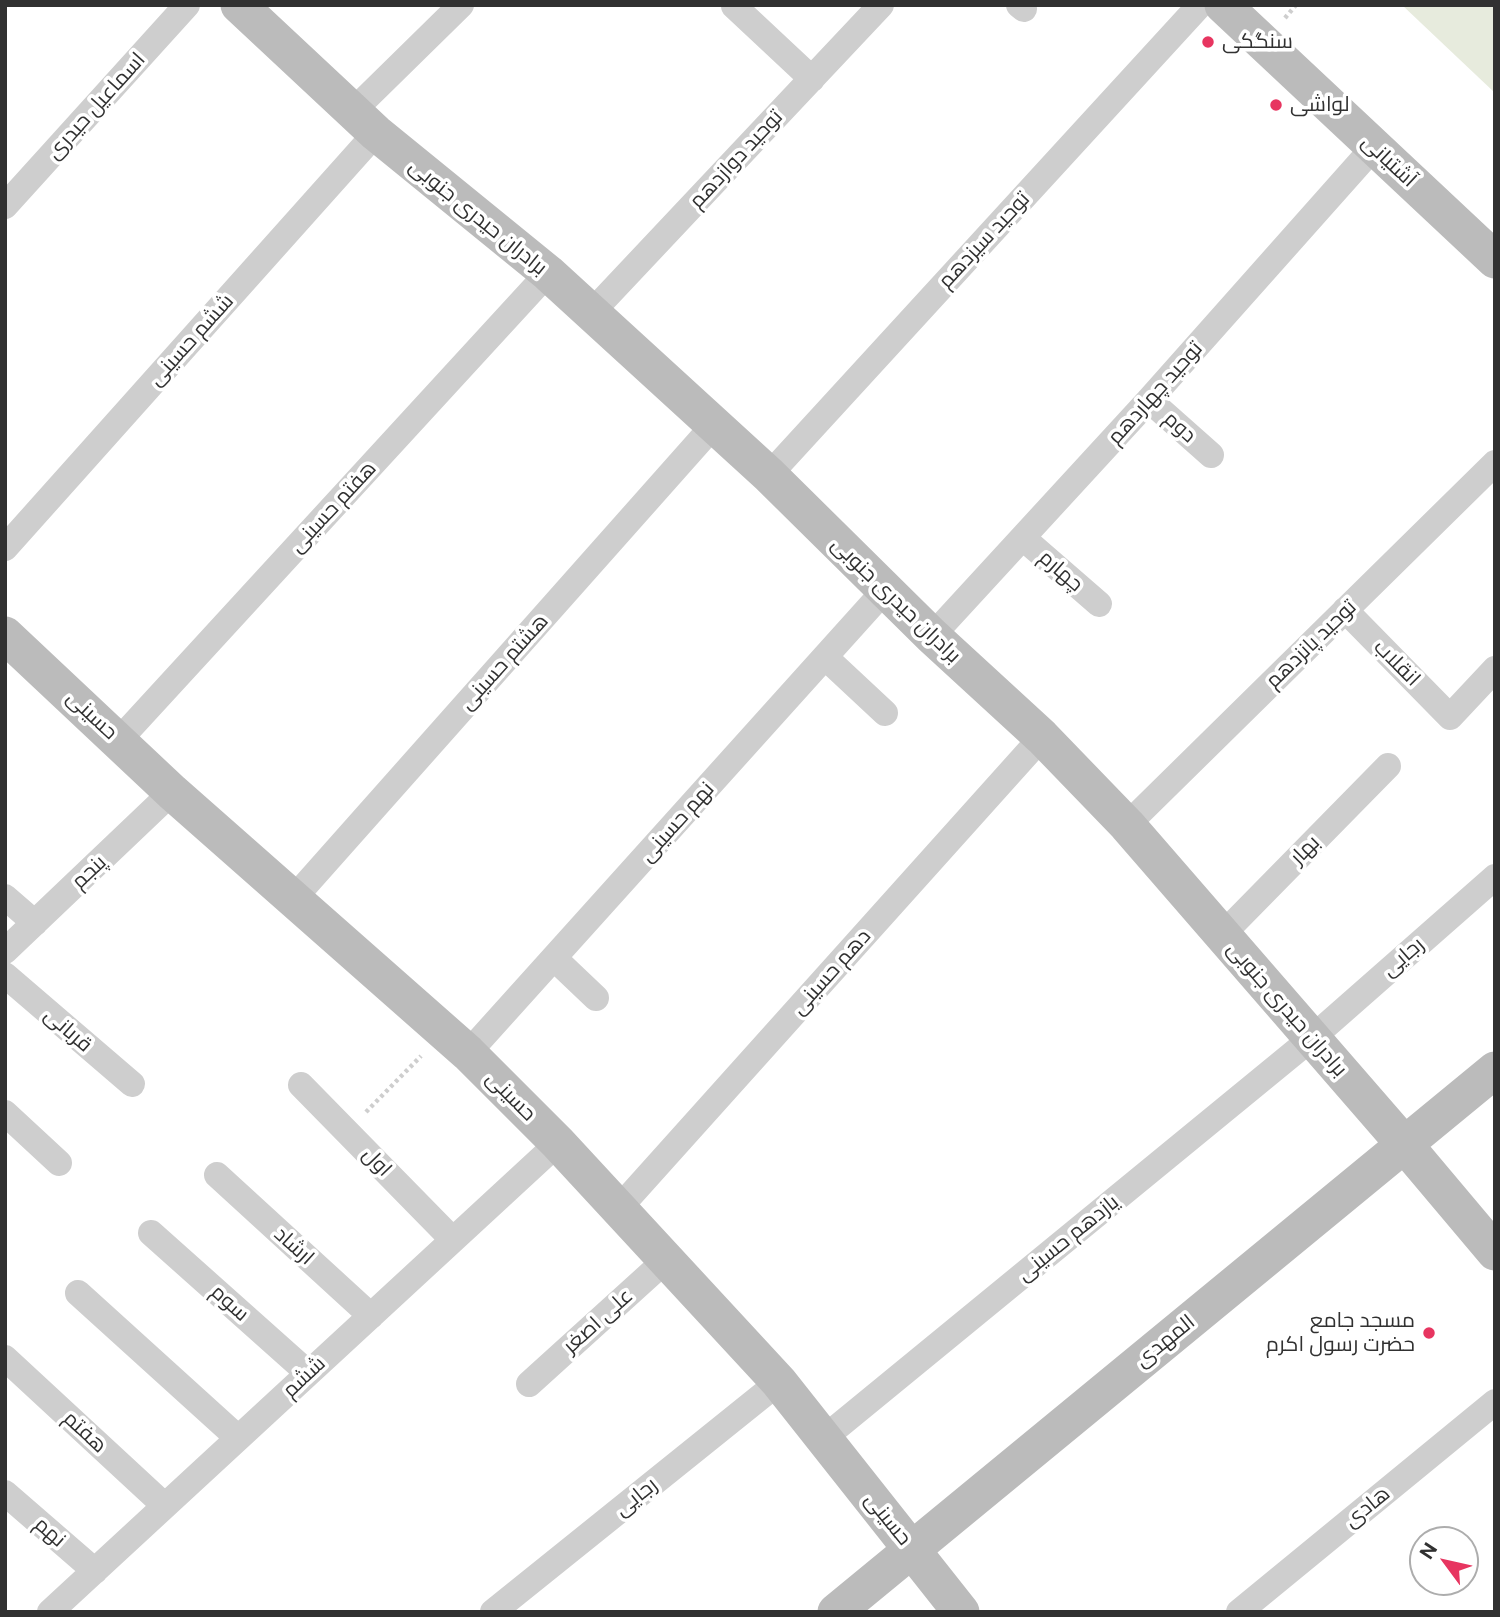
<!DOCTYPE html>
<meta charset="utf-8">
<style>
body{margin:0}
#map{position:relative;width:1500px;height:1617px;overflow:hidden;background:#fff;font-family:"Public Sans",sans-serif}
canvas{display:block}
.frame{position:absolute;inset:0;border:7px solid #313131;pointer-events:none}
.north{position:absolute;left:1409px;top:1526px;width:70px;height:70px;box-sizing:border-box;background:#fff;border:2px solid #adadad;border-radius:50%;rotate:303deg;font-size:19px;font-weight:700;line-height:28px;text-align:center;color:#313131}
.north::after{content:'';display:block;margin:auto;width:24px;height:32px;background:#e73560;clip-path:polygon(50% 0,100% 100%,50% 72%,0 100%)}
</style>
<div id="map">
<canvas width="1500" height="1617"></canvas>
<div class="frame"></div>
<div class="north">N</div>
</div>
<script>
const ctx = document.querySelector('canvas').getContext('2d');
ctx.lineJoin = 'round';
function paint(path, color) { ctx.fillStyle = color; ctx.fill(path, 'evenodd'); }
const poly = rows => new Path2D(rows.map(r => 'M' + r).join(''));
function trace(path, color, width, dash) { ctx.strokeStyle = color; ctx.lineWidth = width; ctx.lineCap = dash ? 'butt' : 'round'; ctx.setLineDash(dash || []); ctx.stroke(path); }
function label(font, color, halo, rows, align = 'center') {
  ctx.font = font + ' "Public Sans",Cairo,sans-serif'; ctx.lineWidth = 7; ctx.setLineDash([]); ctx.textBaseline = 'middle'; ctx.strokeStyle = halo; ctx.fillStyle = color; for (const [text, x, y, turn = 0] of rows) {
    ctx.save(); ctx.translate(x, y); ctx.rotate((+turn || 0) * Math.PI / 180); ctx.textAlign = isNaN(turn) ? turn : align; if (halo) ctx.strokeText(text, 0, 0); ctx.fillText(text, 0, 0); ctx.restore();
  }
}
paint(poly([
 [1402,5,1495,5,1495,93]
]), '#e7ebdd');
trace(poly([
 [1285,18,1296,5],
 [366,1112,421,1056]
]), '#cecece', 4.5, [3.5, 3.5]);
trace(poly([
 [1019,5,1024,9],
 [734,6,812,79],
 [353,111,461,5],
 [5,206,187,5],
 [591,313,881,5],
 [1149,400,1211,455],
 [769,475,1200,5],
 [1023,538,1099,604],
 [5,548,376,133],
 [1345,610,1450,717,1495,669],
 [932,636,1149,400,1374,147],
 [825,657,885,713],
 [119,740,548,273],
 [1127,825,1495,463],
 [5,897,35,923],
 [294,898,714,425],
 [1222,935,1388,766],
 [5,951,172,792],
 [555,959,596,998],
 [5,975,132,1084],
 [468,1053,885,590],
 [301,1085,453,1240],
 [5,1113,59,1163],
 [217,1175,371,1316],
 [620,1207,1042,737],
 [151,1233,308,1373],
 [78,1293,238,1438],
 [5,1358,165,1506],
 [529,1384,667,1259],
 [824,1438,1312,1038,1495,877],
 [5,1493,95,1571],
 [50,1612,558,1143],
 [493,1612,779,1382],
 [1239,1612,1495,1402]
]), '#cecece', 26);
trace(poly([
 [239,5,376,133,548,273,769,475,932,636,1042,737,1127,825,1404,1144,1495,1252],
 [1223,5,1495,260],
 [5,635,172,792,468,1053,558,1143,779,1382,961,1612],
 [836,1612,1495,1070]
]), '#bbb', 37);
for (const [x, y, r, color] of [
 [1208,42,7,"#e73560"],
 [1276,105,7,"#e73560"],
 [1429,1333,7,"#e73560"]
]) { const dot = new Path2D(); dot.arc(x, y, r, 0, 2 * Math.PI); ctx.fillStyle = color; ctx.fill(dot); trace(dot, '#fff', 2.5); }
label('21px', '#313131', '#fff', [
 ["سنگکی",1222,42],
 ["لواشی",1290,105],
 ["مسجد جامع",1415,1321,"right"],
 ["حضرت رسول اکرم",1415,1345,"right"]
], 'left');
label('21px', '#313131', '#fff', [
 ["اسماعیل حیدری",96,106,-48],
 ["توحید دوازدهم",736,159,-47],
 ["آشتیانی",1389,161,43],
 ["برادران حیدری جنوبی",478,217,39],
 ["توحید سیزدهم",984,240,-47],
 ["ششم حسینی",191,340,-48],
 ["توحید چهاردهم",1155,393,-48],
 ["دوم",1180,427,42],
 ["هفتم حسینی",333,507,-47],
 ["چهارم",1061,571,41],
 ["برادران حیدری جنوبی",896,600,44],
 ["توحید پانزدهم",1311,644,-44],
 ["هشتم حسینی",504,662,-48],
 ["انقلاب",1397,663,45],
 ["حسینی",92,715,43],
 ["نهم حسینی",677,822,-48],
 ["بهار",1305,850,-45],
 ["پنجم",89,872,-43],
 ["رجایی",1403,957,-41],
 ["دهم حسینی",831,972,-48],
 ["برادران حیدری جنوبی",1287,1009,49],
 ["قربانی",68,1030,41],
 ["حسینی",511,1096,45],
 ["اول",377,1162,46],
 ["یازدهم حسینی",1068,1238,-39],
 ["ارشاد",294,1246,42],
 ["سوم",230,1303,42],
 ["علی اصغر",598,1321,-42],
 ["المهدی",1165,1341,-39],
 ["ششم",304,1377,-43],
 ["هفتم",85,1432,43],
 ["رجایی",636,1497,-39],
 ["هادی",1367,1507,-39],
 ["حسینی",888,1519,51],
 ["نهم",50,1532,41]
]);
</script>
